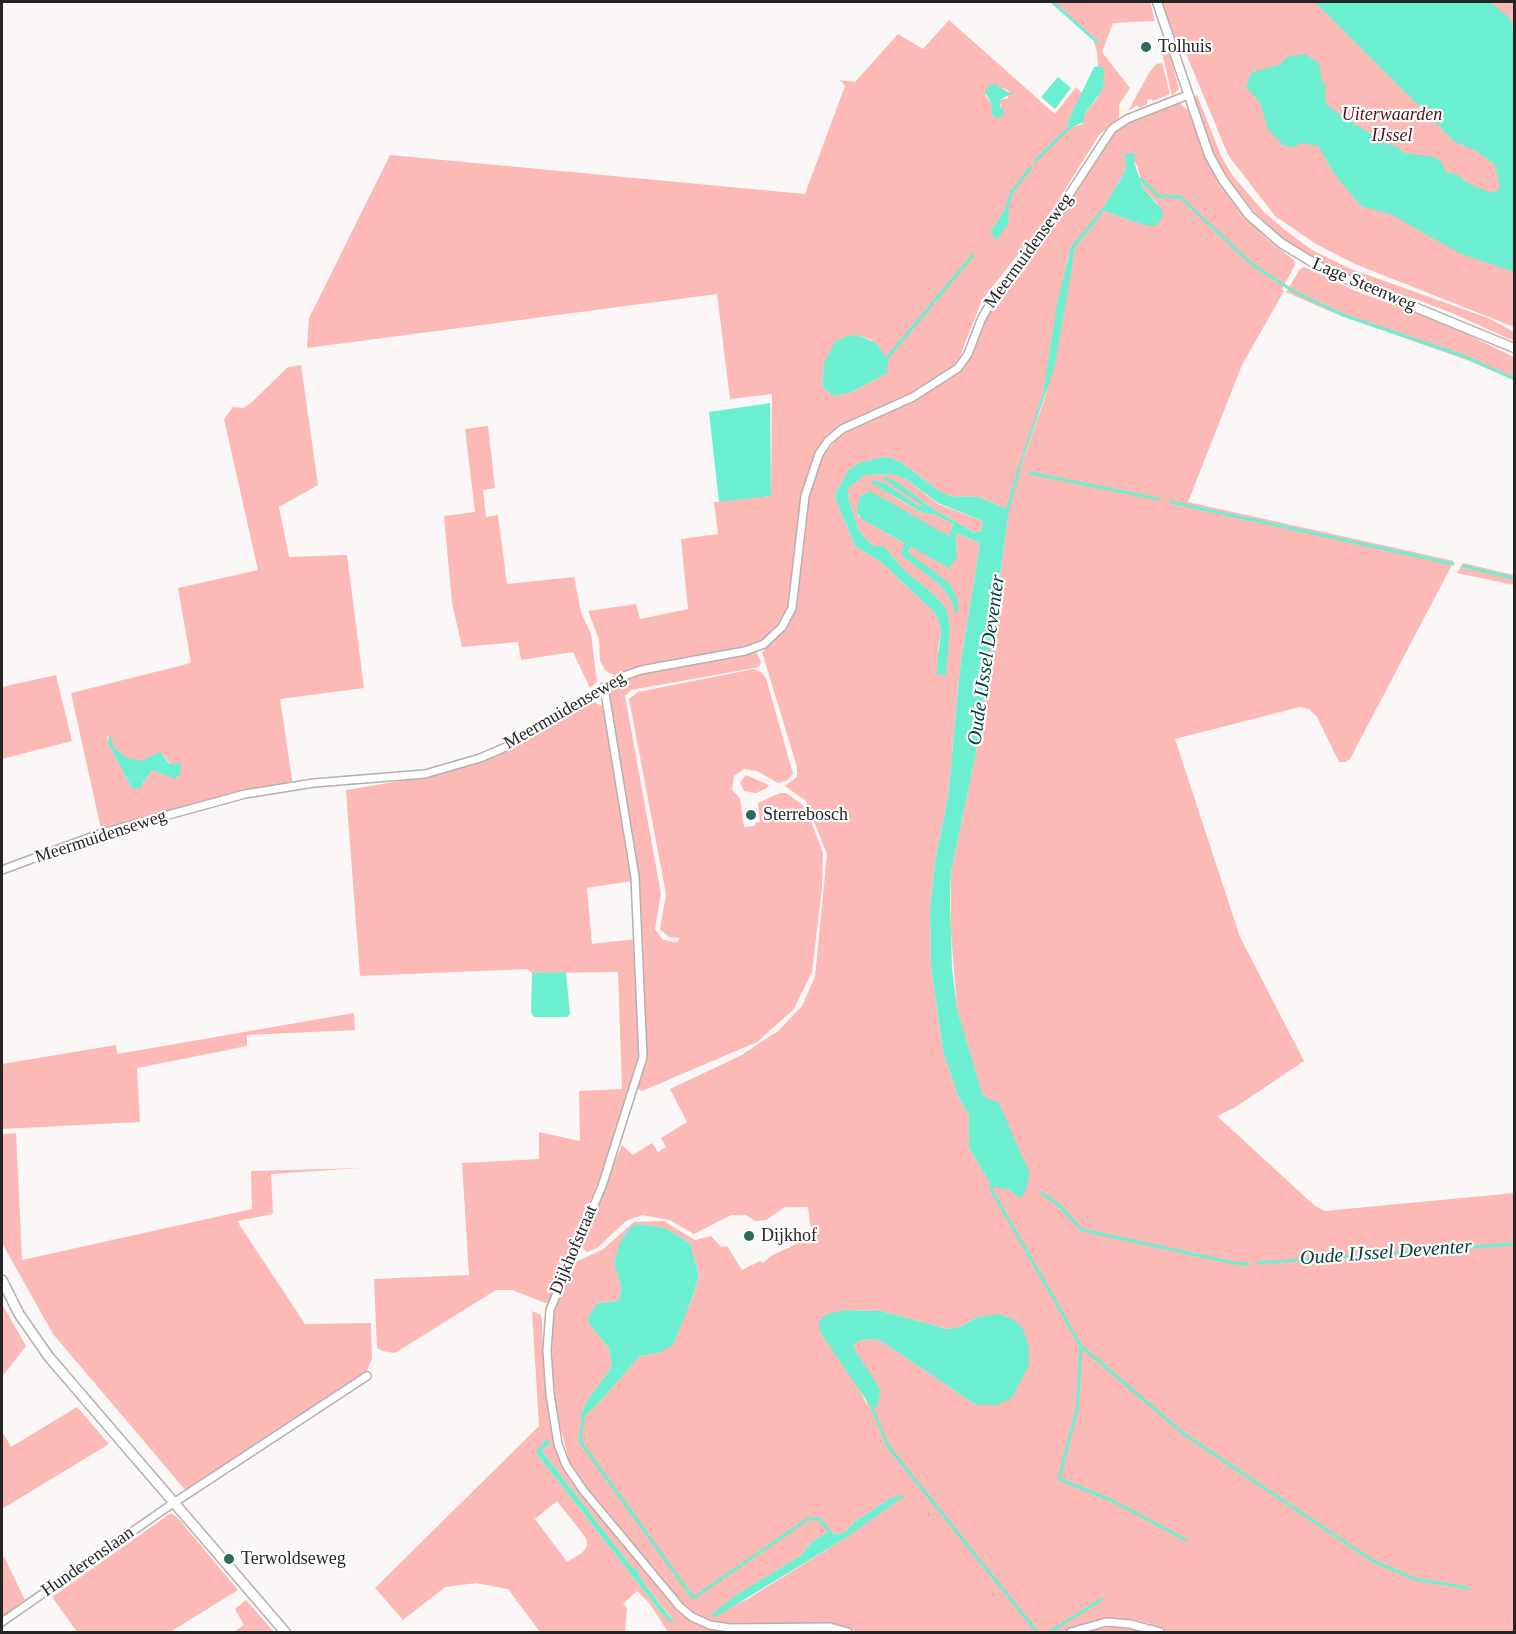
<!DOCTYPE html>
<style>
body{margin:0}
#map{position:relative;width:1516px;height:1634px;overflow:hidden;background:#fcf7f7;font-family:Georgia,serif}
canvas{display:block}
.frame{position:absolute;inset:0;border:3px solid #262525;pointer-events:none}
</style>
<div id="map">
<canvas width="1516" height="1634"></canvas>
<div class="frame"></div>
</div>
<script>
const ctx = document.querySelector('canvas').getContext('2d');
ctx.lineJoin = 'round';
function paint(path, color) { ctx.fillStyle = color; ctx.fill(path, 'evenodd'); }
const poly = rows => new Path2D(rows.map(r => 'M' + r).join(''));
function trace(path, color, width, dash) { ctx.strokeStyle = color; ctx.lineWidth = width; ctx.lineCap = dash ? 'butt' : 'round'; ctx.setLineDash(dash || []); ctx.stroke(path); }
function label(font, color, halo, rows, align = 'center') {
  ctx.font = font + ' Georgia,serif'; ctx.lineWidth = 4.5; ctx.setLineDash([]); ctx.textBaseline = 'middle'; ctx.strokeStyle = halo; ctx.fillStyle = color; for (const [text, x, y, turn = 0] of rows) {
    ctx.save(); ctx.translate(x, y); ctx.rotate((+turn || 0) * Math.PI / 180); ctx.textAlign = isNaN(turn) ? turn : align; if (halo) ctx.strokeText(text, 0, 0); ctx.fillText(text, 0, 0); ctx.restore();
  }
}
paint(poly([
 [1052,2,1150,2,1155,21,1113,23,1102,52,1130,88,1119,105,1119,118,1099,135,1050,214,982,300,960,356,952,368,897,402,838,428,819,449,807,474,797,528,790,607,779,626,763,641,744,649,617,677,606,671,600,661,599,639,588,611,636,604,640,619,688,609,681,539,718,534,714,502,771,496,772,394,730,399,717,294,307,348,309,318,390,155,805,194,845,86,840,80,855,82,898,34,923,49,949,20,1055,114,1076,87,1082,93,1067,123,1072,127,1083,124,1084,115,1098,97,1101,67,1098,66,1097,52,1093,39],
 [998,86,1009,91,1008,98,1000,100,1001,110,992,116,992,105,985,95],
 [858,335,872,340,887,373,852,392,835,396,825,390,822,384,824,363],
 [1162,2,1514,2,1514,327,1355,264,1316,244,1275,216,1228,155,1185,51,1178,48],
 [1166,41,1179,89,1172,96,1160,43],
 [1162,63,1170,94,1153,101,1152,99,1147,100,1147,104,1139,108,1137,105,1128,111,1149,73,1156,64],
 [1197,95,1222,158,1233,176,1264,212,1285,230,1312,250,1351,269,1488,318,1514,332,1514,341,1452,313,1413,298,1394,295,1330,270,1282,238,1242,200,1219,168,1194,96],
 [1178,102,1188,110,1203,150,1225,190,1242,213,1267,239,1294,260,1295,265,1282,289,1284,291,1242,365,1188,502,1454,561,1350,759,1345,762,1339,762,1317,717,1309,709,1300,707,1175,739,1240,937,1304,1061,1234,1108,1217,1116,1315,1206,1325,1211,1514,1193,1514,1632,1168,1632,1147,1623,1126,1619,1089,1622,1066,1632,858,1632,842,1626,820,1623,755,1626,714,1622,700,1617,682,1604,587,1491,571,1468,556,1411,552,1364,553,1312,573,1263,602,1250,634,1222,664,1221,695,1240,711,1236,721,1247,727,1246,742,1270,760,1261,763,1263,771,1256,817,1234,810,1225,808,1207,785,1207,766,1220,755,1221,746,1215,731,1215,694,1234,670,1220,642,1215,626,1221,597,1248,587,1252,579,1246,622,1145,633,1155,652,1143,658,1152,666,1147,661,1138,687,1122,670,1089,740,1056,778,1031,802,1006,815,977,827,854,806,801,785,786,797,777,797,767,762,652,784,629,794,609,809,494,822,457,841,434,860,422,915,399,951,377,964,364,995,300,1047,234,1113,130,1131,120],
 [1127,161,1134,162,1137,165,1143,188,1158,204,1136,222,1104,211,1075,248,1045,397,1019,472,1043,393,1068,257,1105,205,1126,169],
 [882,457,892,458,906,466,939,491,951,496,979,497,1009,510,976,752,951,872,951,933,957,1009,983,1097,1028,1186,992,1187,969,1148,969,1115,958,1096,943,1051,931,966,930,909,935,861,948,797,960,668,980,543,956,533,957,552,939,561,911,547,908,553,958,600,950,598,939,584,905,558,905,544,858,516,857,508,949,536,953,524,933,514,923,513,894,497,874,480,886,484,920,507,923,505,883,478,896,481,933,509,974,532,981,532,983,521,938,504,906,479,892,474,866,475,849,486,848,497,859,531,873,546,884,546,905,571,936,596,947,610,950,627,945,676,938,649,941,631,936,614,881,562,855,546,837,503,835,494,848,471],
 [639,1224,665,1228,690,1243,699,1275,693,1297,684,1316,659,1353,640,1356,593,1409,580,1418,587,1401,612,1366,609,1348,589,1324,598,1303,619,1301,621,1287,619,1279],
 [845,1310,881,1311,948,1329,960,1327,977,1317,1019,1384,1012,1398,976,1405,881,1341,872,1339,858,1341,853,1347,868,1407,854,1379,820,1332],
 [889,1499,847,1537,746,1600,712,1615,737,1595,800,1556,812,1542,826,1533,843,1534,853,1523],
 [1304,267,1356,291,1448,325,1514,357,1514,380,1467,360,1336,314,1286,292,1300,269],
 [301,365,318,485,279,507,289,557,347,555,364,688,280,699,293,786,195,804,101,829,71,693,191,663,178,588,258,570,224,419,233,407,243,408,251,403,288,367],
 [107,734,114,748,128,758,141,762,163,755,171,764,168,776,152,770,143,784,132,789,108,743],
 [488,426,495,488,483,490,486,517,498,515,507,584,574,577,581,612,591,634,597,682,590,688,573,652,521,660,518,642,462,647,452,603,444,516,475,512,465,429],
 [1463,563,1514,575,1514,585,1457,573],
 [756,651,761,662,759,667,631,690,625,696,661,894,655,929,662,939,668,941,677,942,680,938,669,937,660,929,666,894,629,699,638,692,754,669,761,672,766,678,793,774,786,781,778,783,757,771,744,769,734,776,732,790,740,798,744,827,755,826,755,823,760,822,758,803,780,793,786,793,803,805,809,816,823,853,822,887,812,972,794,1009,757,1042,642,1091,638,1089,646,1053,638,888,608,697,615,685,642,673],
 [56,675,72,741,2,759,2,687],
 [594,702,602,706,604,711,632,881,587,888,592,944,636,939,639,1053,611,1150,548,1304,512,1290,496,1290,395,1353,382,1351,377,1348,374,1279,469,1275,462,1163,539,1159,539,1132,580,1141,579,1091,622,1089,618,972,532,973,527,969,360,976,346,790,424,777,469,766,508,749],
 [746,775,769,785,767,788,756,793,744,791,740,782],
 [354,1013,355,1030,247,1035,247,1046,137,1068,140,1122,2,1129,2,1064,116,1045,117,1054],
 [16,1133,22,1260,252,1209,251,1171,362,1168,271,1174,273,1214,237,1221,305,1324,371,1323,372,1358,367,1371,187,1492,53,1334,2,1243,2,1134],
 [2,1304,26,1346,2,1377],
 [532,1311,541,1315,542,1321,544,1376,550,1420,559,1457,565,1471,674,1605,687,1618,718,1630,815,1629,840,1632,668,1632,650,1604,637,1591,623,1604,627,1608,625,1632,540,1632,508,1589,476,1583,445,1587,403,1620,375,1588,539,1426],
 [551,1442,542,1451,632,1567,638,1570,640,1578,674,1621,659,1610,537,1454],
 [557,1501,586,1538,587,1546,582,1553,567,1562,535,1519],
 [77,1407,109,1444,2,1509,2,1431,11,1447],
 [171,1513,178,1518,238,1590,170,1632,77,1632,52,1597],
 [2,1553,25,1600,2,1617],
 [246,1600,274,1632,234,1632,244,1625,235,1609],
 [1113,1626,1129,1627,1151,1632,1081,1632]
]), '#fcb9b5');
paint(poly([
 [1315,2,1490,2,1509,17,1514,30,1514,272,1461,254,1390,214,1361,206,1335,175,1318,146,1302,143,1294,147,1284,146,1268,129,1260,103,1246,87,1249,77,1253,72,1279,65,1287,57,1305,54,1319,63,1322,81,1325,84,1326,104,1339,114,1387,144,1396,146,1404,153,1434,157,1440,160,1446,172,1459,175,1463,180,1478,188,1493,193,1500,188,1495,165,1478,152,1455,142],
 [1101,66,1104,71,1103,89,1084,115,1084,122,1072,127,1067,123,1094,67],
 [1058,77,1071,88,1055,109,1041,97],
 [995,84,1011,94,1000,100,1000,107,1005,112,998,119,992,115,992,105,985,92,989,86],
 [1132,153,1135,154,1134,162,1143,188,1163,211,1162,218,1156,226,1147,226,1104,211,1075,248,1055,365,1019,472,1017,472,1043,393,1057,304,1071,247,1105,205,1126,169,1125,154],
 [1009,207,1008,224,997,240,990,233,1003,212],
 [858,335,876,343,888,360,887,373,852,392,835,396,825,390,822,384,824,363,835,342,846,336],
 [770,403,771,496,719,502,709,412],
 [882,457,892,458,906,466,939,491,951,496,979,497,1009,510,976,753,951,872,950,897,952,968,957,1009,983,1096,999,1103,1030,1174,1027,1180,1028,1187,1026,1186,1025,1193,1019,1198,1008,1189,992,1187,969,1148,969,1115,958,1096,943,1051,931,966,930,909,935,861,948,797,960,668,980,543,956,533,957,557,949,568,911,547,908,552,950,584,958,600,958,613,956,613,950,598,939,584,901,555,904,543,862,519,857,513,857,508,860,496,870,491,949,536,953,524,933,514,923,513,871,483,874,480,886,484,920,507,922,505,882,478,884,477,896,481,933,509,974,532,981,532,983,521,938,503,906,479,892,474,866,475,849,487,848,497,859,531,873,546,884,546,905,571,936,596,947,610,950,627,946,676,936,674,941,631,936,614,881,562,855,546,837,503,835,494,848,471,858,463],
 [109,733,114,748,128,758,141,761,160,752,170,764,181,763,180,775,175,779,152,770,140,788,132,789,108,743],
 [566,972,570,1014,567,1017,534,1017,531,1012,532,973],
 [639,1224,665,1228,690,1243,699,1275,693,1296,673,1345,659,1353,640,1356,593,1409,579,1419,587,1401,612,1366,609,1348,589,1324,588,1317,598,1303,619,1301,621,1287,614,1262,620,1242,632,1226],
 [845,1310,881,1311,948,1329,960,1327,977,1317,998,1314,1015,1320,1023,1329,1029,1347,1029,1365,1012,1398,997,1405,976,1405,881,1341,872,1339,858,1341,853,1347,880,1389,878,1405,873,1410,820,1332,819,1321,827,1314],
 [547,1439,551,1442,542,1451,632,1567,638,1570,640,1578,674,1622,671,1623,659,1610,537,1454,537,1450],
 [903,1494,903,1497,847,1537,714,1618,712,1614,736,1595,800,1556,812,1542,826,1533,843,1534,853,1523,889,1499]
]), '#6cefd1');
trace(poly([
 [1052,2,1097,42],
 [1035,161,1073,124],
 [1141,179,1158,196,1180,197,1253,265,1293,291,1343,315,1466,357,1514,379],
 [1005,213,1012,192,1031,167],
 [887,358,973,255],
 [1030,473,1158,499],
 [1171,502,1453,564],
 [1007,512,1019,469],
 [1463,566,1514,578],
 [993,1184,991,1189,1081,1346,1077,1410,1059,1479,1113,1501,1186,1540],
 [1042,1193,1061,1207,1082,1230,1234,1263,1249,1264],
 [1258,1263,1514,1244],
 [1081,1346,1184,1434,1373,1561,1415,1579,1468,1588],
 [873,1410,888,1446,1037,1632],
 [584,1415,580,1441,693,1598,808,1519,820,1519,831,1534],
 [1050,1632,1102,1599]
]), '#6cefd1', 3);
const minor = poly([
 [604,687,635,877,643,1057,602,1186,550,1310,547,1351,550,1394,558,1444,566,1465,583,1490,680,1607,692,1617,710,1625,730,1628,830,1627,848,1632],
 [2,870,99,834,245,794,314,783,425,774,480,758,508,746,624,676,641,670,745,651,764,644,782,627,792,608,805,496,819,454,828,441,842,429,913,397,958,368,968,354,981,320,992,300,1042,236,1112,129,1127,119,1188,95],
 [2,1622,169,1506,367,1376],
 [1071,1632,1106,1622,1130,1624,1160,1632]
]);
const tertiary = poly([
 [1157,2,1209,155,1223,180,1249,215,1281,243,1325,270,1514,348]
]);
const secondary = poly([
 [2,1280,19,1314,49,1357,285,1632]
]);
trace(minor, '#b4b0af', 10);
trace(tertiary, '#b4b0af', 11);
trace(secondary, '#b4b0af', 12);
trace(minor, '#fff', 7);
trace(tertiary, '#fff', 8);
trace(secondary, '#fff', 9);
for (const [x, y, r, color] of [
 [1146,47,6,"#296c5e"],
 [751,815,6,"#296c5e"],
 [749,1236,6,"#296c5e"],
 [229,1559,6,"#296c5e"]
]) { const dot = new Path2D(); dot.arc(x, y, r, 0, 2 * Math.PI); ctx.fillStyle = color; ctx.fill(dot); trace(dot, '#fff', 2); }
label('18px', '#262525', '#fff', [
 ["Tolhuis",1158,47],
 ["Sterrebosch",763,815],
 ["Dijkhof",761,1236],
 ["Terwoldseweg",241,1559]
], 'left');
label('italic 18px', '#501214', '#fff', [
 ["Uiterwaarden",1392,115],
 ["IJssel",1392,136]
]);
label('18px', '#262525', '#fff', [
 ["Meermuidenseweg",1029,251,-54],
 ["Lage Steenweg",1364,285,23],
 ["Meermuidenseweg",565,711,-30],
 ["Meermuidenseweg",101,837,-18],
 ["Dijkhofstraat",574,1250,-67],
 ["Hunderenslaan",88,1562,-35]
]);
label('italic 20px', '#014035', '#fff', [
 ["Oude IJssel Deventer",987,660,-82],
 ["Oude IJssel Deventer",1386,1253,-4]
]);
</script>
